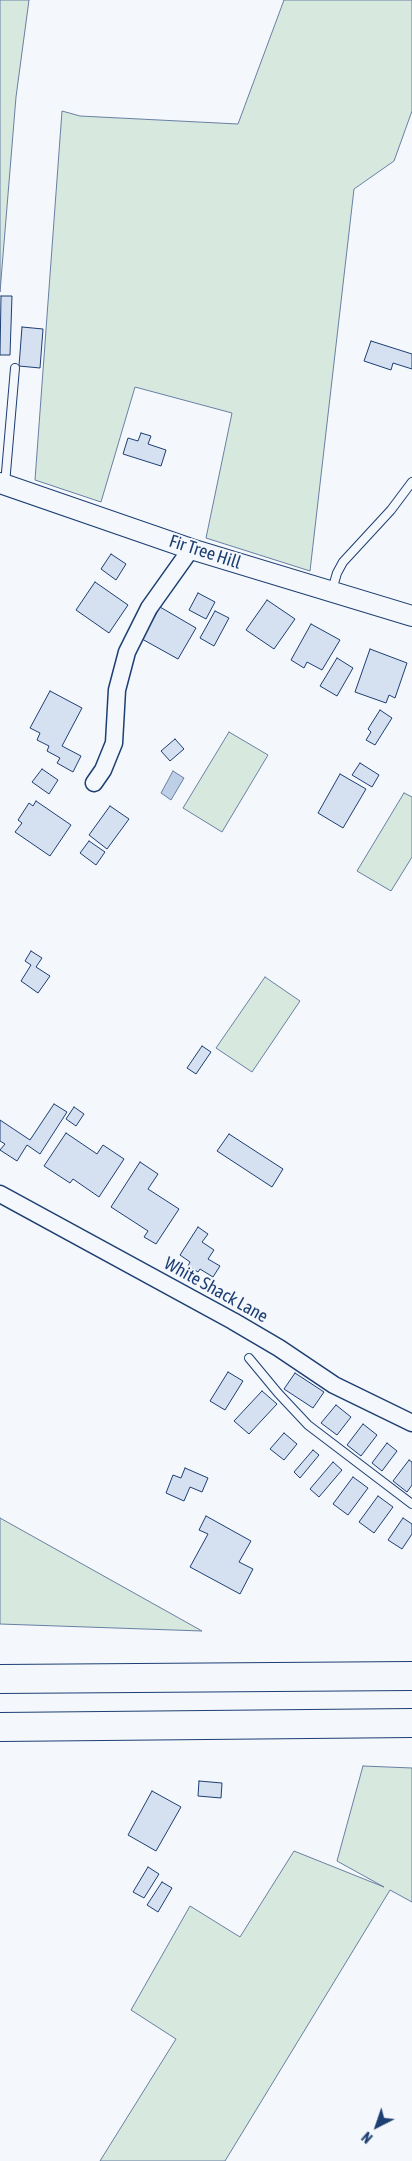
<!DOCTYPE html>
<style>
body{margin:0}
#map{position:relative;width:412px;height:2161px;overflow:hidden;background:#f4f7fb;font-family:"Asap Condensed",sans-serif}
canvas{display:block}
.north{position:absolute;left:352px;top:2101px;width:50px;height:50px;-webkit-text-stroke:4px #f4f7fb;paint-order:stroke;rotate:221deg;font-size:14px;font-weight:700;line-height:20px;text-align:center;color:#1d3f73}
.north::after{content:'';display:block;margin:auto;width:18px;height:22px;background:#1d3f73;clip-path:polygon(50% 0,100% 100%,50% 72%,0 100%)}
</style>
<div id="map">
<canvas width="412" height="2161"></canvas>
<div class="north">N</div>
</div>
<script>
const ctx = document.querySelector('canvas').getContext('2d');
ctx.lineJoin = 'round';
function paint(path, color) { ctx.fillStyle = color; ctx.fill(path, 'evenodd'); }
const poly = rows => new Path2D(rows.map(r => 'M' + r).join(''));
function trace(path, color, width, dash) { ctx.strokeStyle = color; ctx.lineWidth = width; ctx.lineCap = dash ? 'butt' : 'round'; ctx.setLineDash(dash || []); ctx.stroke(path); }
function label(font, color, halo, rows, align = 'center') {
  ctx.font = font + ' "Asap Condensed",sans-serif'; ctx.lineWidth = 4; ctx.setLineDash([]); ctx.textBaseline = 'middle'; ctx.strokeStyle = halo; ctx.fillStyle = color; for (const [text, x, y, turn = 0] of rows) {
    ctx.save(); ctx.translate(x, y); ctx.rotate((+turn || 0) * Math.PI / 180); ctx.textAlign = isNaN(turn) ? turn : align; if (halo) ctx.strokeText(text, 0, 0); ctx.fillText(text, 0, 0); ctx.restore();
  }
}
const green = poly([
 [0,0,29,0,16,97,0,292,0,0],
 [284,0,412,0,412,111,394,161,354,189,310,571,206,538,232,413,135,387,101,502,35,480,62,111,80,116,238,124,284,0],
 [229,732,268,755,222,832,183,808,229,732],
 [404,793,412,797,412,857,391,891,357,871,404,793],
 [265,977,300,1001,252,1072,216,1048,265,977],
 [0,1518,202,1631,0,1624,0,1518],
 [363,1766,412,1768,412,1902,390,1890,225,2161,100,2161,176,2039,131,2010,190,1906,240,1937,294,1851,384,1887,337,1861,363,1766]
]);
paint(green, '#d7e8df');
trace(green, '#687fa3', 1);
const water = poly([
 [173,771,184,778,171,800,161,793,173,771]
]);
paint(water, '#bed0e5');
trace(water, '#687fa3', 1);
const building = poly([
 [1,296,12,296,10,355,0,355,1,296],
 [22,327,43,329,40,368,19,366,22,327],
 [371,341,412,354,412,369,393,363,391,370,364,361,371,341],
 [141,433,151,436,148,444,166,450,161,466,123,454,128,438,138,441,141,433],
 [111,554,126,564,116,580,101,569,111,554],
 [95,582,128,605,109,633,76,610,95,582],
 [198,593,215,602,206,619,189,610,198,593],
 [267,600,295,619,274,649,246,630,267,600],
 [160,607,196,628,178,659,142,639,160,607],
 [215,611,229,618,214,646,200,638,215,611],
 [311,624,340,640,322,670,307,662,304,668,291,660,311,624],
 [370,649,407,663,395,698,389,695,386,703,355,692,370,649],
 [337,658,353,668,337,696,320,686,337,658],
 [50,691,82,708,62,746,81,756,73,772,57,763,60,758,47,751,49,746,37,740,40,733,30,728,50,691],
 [380,710,392,718,375,745,366,740,371,732,368,729,380,710],
 [175,739,184,749,170,761,161,751,175,739],
 [360,763,379,775,372,787,352,775,360,763],
 [42,769,58,780,49,794,32,782,42,769],
 [340,774,366,789,343,828,318,813,340,774],
 [36,801,71,825,50,856,15,832,22,823,18,820,29,803,33,806,36,801],
 [110,806,129,819,107,849,89,835,110,806],
 [89,841,105,852,96,865,80,853,89,841],
 [31,951,42,958,36,967,50,976,38,993,21,981,31,965,25,961,31,951],
 [202,1046,211,1052,196,1074,187,1068,202,1046],
 [54,1104,67,1112,40,1154,27,1145,17,1161,0,1150,5,1144,0,1141,0,1120,30,1140,54,1104],
 [74,1107,84,1114,76,1126,66,1119,74,1107],
 [66,1133,97,1154,103,1145,124,1159,99,1197,73,1179,70,1183,44,1166,66,1133],
 [229,1134,283,1169,272,1187,217,1151,229,1134],
 [140,1162,158,1174,148,1189,179,1209,156,1244,144,1237,148,1231,111,1207,140,1162],
 [198,1227,208,1234,202,1242,214,1250,208,1259,220,1266,213,1277,200,1269,198,1272,188,1266,190,1262,180,1255,198,1227],
 [228,1372,243,1381,225,1410,210,1401,228,1372],
 [295,1373,324,1392,313,1408,284,1389,295,1373],
 [262,1391,277,1404,249,1434,234,1421,262,1391],
 [336,1405,351,1417,337,1435,321,1423,336,1405],
 [363,1424,377,1435,361,1456,347,1445,363,1424],
 [284,1433,297,1444,284,1460,270,1449,284,1433],
 [387,1443,397,1451,382,1471,372,1463,387,1443],
 [313,1450,319,1455,300,1478,294,1472,313,1450],
 [409,1460,412,1462,412,1485,407,1492,393,1481,409,1460],
 [333,1462,342,1470,319,1497,310,1489,333,1462],
 [185,1468,208,1478,202,1492,190,1487,184,1501,166,1493,173,1475,181,1478,185,1468],
 [353,1477,368,1488,348,1515,333,1504,353,1477],
 [378,1496,393,1507,374,1533,359,1522,378,1496],
 [206,1516,251,1541,239,1562,253,1569,240,1594,190,1567,208,1534,199,1530,206,1516],
 [403,1518,412,1524,412,1534,402,1549,388,1540,403,1518],
 [199,1781,222,1783,221,1798,198,1796,199,1781],
 [152,1791,181,1807,156,1851,128,1835,152,1791],
 [148,1867,159,1874,144,1898,133,1892,148,1867],
 [162,1882,172,1888,158,1912,147,1905,162,1882]
]);
paint(building, '#d5e0f0');
trace(building, '#1d3f73', 1);
const service = poly([
 [5,484,15,368],
 [332,590,337,573,343,562,391,510,412,482],
 [249,1358,278,1393,308,1425,412,1504]
]);
const minor = poly([
 [94,783,103,770,114,743,117,690,127,652,149,608,191,549],
 [0,1194,233,1321,279,1348,334,1385,412,1423]
]);
const tertiary = poly([
 [0,483,191,549,412,616]
]);
const motorway = poly([
 [0,1679,412,1676],
 [0,1727,412,1723]
]);
trace(service, '#1d3f73', 10);
trace(minor, '#1d3f73', 19);
trace(tertiary, '#1d3f73', 22);
trace(motorway, '#1d3f73', 30);
trace(service, '#f4f7fb', 8);
trace(minor, '#f4f7fb', 16);
trace(tertiary, '#f4f7fb', 20);
trace(motorway, '#f4f7fb', 28);
label('18px', '#1d3f73', '#f4f7fb', [
 ["Fir Tree Hill",205,552,18],
 ["White Shack Lane",216,1290,29]
]);
</script>
